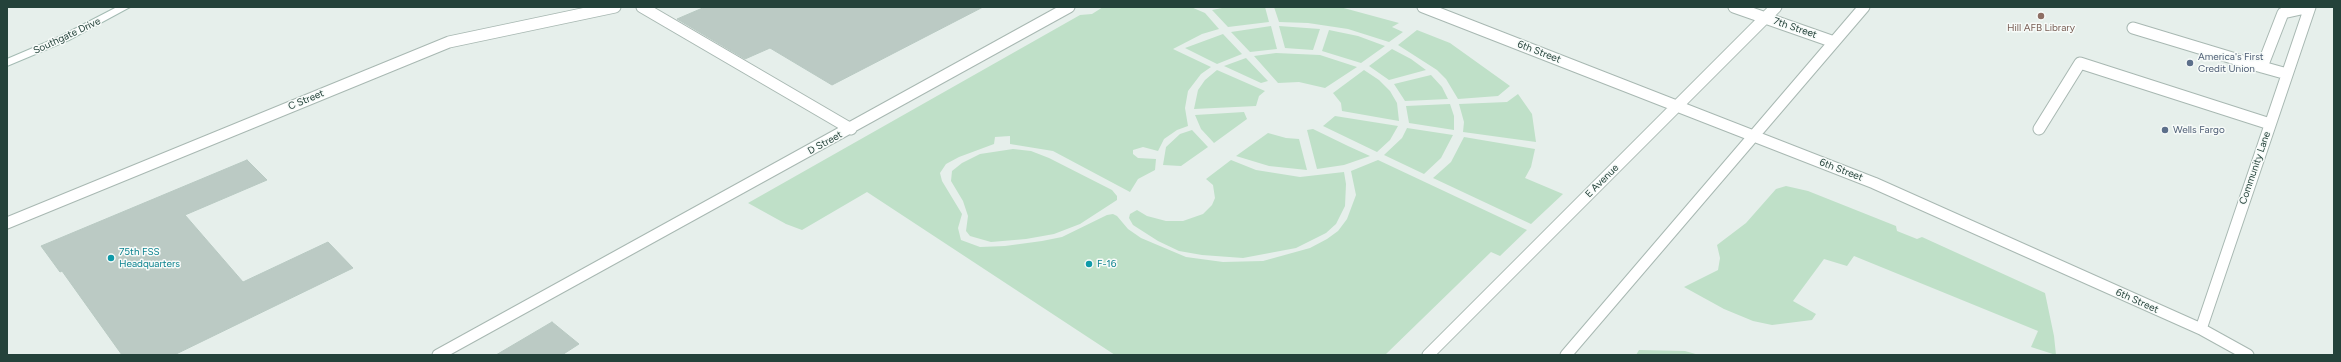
<!DOCTYPE html>
<style>
body{margin:0}
#map{position:relative;width:2341px;height:362px;overflow:hidden;background:#e6efeb;font-family:Figtree,sans-serif}
canvas{display:block}
.frame{position:absolute;inset:0;border:8px solid #24423a;pointer-events:none}
</style>
<div id="map">
<canvas width="2341" height="362"></canvas>
<div class="frame"></div>
</div>
<script>
const ctx = document.querySelector('canvas').getContext('2d');
ctx.lineJoin = 'round';
function paint(path, color) { ctx.fillStyle = color; ctx.fill(path, 'evenodd'); }
const poly = rows => new Path2D(rows.map(r => 'M' + r).join(''));
function trace(path, color, width, dash) { ctx.strokeStyle = color; ctx.lineWidth = width; ctx.lineCap = dash ? 'butt' : 'round'; ctx.setLineDash(dash || []); ctx.stroke(path); }
function label(font, color, halo, rows, align = 'center') {
  ctx.font = font + ' Figtree,sans-serif'; ctx.lineWidth = 3; ctx.setLineDash([]); ctx.textBaseline = 'middle'; ctx.strokeStyle = halo; ctx.fillStyle = color; for (const [text, x, y, turn = 0] of rows) {
    ctx.save(); ctx.translate(x, y); ctx.rotate((+turn || 0) * Math.PI / 180); ctx.textAlign = isNaN(turn) ? turn : align; if (halo) ctx.strokeText(text, 0, 0); ctx.fillText(text, 0, 0); ctx.restore();
  }
}
paint(poly([
 [1103,7,1191,7,1205,13,1219,29,1202,34,1173,49,1211,67,1201,74,1188,91,1185,108,1188,126,1177,130,1164,139,1158,151,1143,147,1133,150,1133,154,1138,158,1156,159,1155,170,1138,179,1130,192,1053,151,1010,144,1010,136,995,137,994,144,959,157,946,164,940,173,942,181,962,214,958,228,961,240,980,247,1005,246,1042,241,1062,237,1107,215,1113,214,1117,216,1128,229,1141,238,1186,257,1223,262,1263,261,1310,248,1327,239,1338,231,1347,219,1356,195,1351,171,1378,160,1527,230,1500,256,1491,252,1385,355,1115,355,867,192,802,230,786,224,748,203,1080,15,1092,14],
 [1227,7,1265,7,1269,22,1228,27,1212,10],
 [1274,7,1340,7,1399,23,1392,27,1403,32,1389,42,1348,29,1308,23,1279,22],
 [1271,26,1277,49,1250,52,1231,32],
 [1279,26,1320,29,1313,50,1285,48],
 [1329,30,1358,36,1385,46,1361,63,1322,51],
 [1417,30,1450,43,1510,86,1498,96,1458,99,1446,79,1437,70,1398,45],
 [1223,34,1242,54,1217,64,1185,48],
 [1392,49,1411,59,1426,70,1389,80,1369,66],
 [1276,53,1320,55,1357,67,1325,88,1299,82,1278,83,1254,56],
 [1246,58,1268,81,1261,83,1224,66],
 [1217,70,1265,91,1259,96,1256,106,1194,109,1198,90,1205,80],
 [1364,70,1379,80,1390,91,1397,103,1399,121,1342,111,1341,103,1333,93],
 [1431,75,1442,87,1448,99,1405,101,1394,84],
 [1518,94,1532,114,1536,142,1463,132,1464,122,1459,104,1507,102],
 [1450,104,1454,116,1454,130,1409,123,1406,106],
 [1244,112,1247,119,1214,143,1201,129,1195,115],
 [1335,116,1398,126,1390,140,1377,152,1323,126],
 [1407,128,1453,135,1441,158,1424,174,1384,155,1402,138],
 [1313,129,1348,146,1370,156,1344,165,1317,169,1307,130],
 [1192,130,1208,147,1181,166,1163,165,1166,147,1180,134],
 [1268,133,1286,138,1299,139,1307,170,1269,166,1236,156],
 [1464,137,1535,149,1531,167,1525,178,1563,194,1531,224,1433,178,1451,162],
 [1013,149,1031,151,1049,158,1112,190,1117,196,1117,200,1080,224,1054,234,1026,239,991,242,970,236,966,231,968,216,963,201,951,181,952,171,962,163,980,154],
 [1231,160,1256,170,1300,177,1344,172,1346,184,1345,206,1336,224,1326,233,1296,248,1243,258,1202,255,1179,251,1158,241,1133,225,1129,218,1130,214,1137,210,1147,216,1166,221,1183,221,1203,214,1212,205,1215,198,1213,185,1206,179],
 [1786,186,1808,191,1896,226,1897,231,1917,239,1922,237,2045,293,2054,336,2056,355,2031,347,2038,331,1854,256,1847,266,1824,259,1793,301,1816,314,1812,320,1772,325,1753,321,1724,309,1684,287,1718,270,1720,258,1717,245,1746,223,1776,189],
 [1639,350,1685,351,1699,355,1636,355]
]), '#bfe0c8');
const building = poly([
 [705,7,983,7,832,85,770,48,745,59,677,19,705,7],
 [247,160,267,180,185,215,243,282,328,242,353,268,174,355,122,355,62,271,60,272,41,246,247,160],
 [552,322,579,344,562,355,496,355,552,322]
]);
paint(building, '#bbcac4');
trace(building, '#b8c9c2', 1);
const lane = poly([
 [642,7,851,129],
 [1423,7,1874,183,2201,329,2248,355],
 [1734,7,1834,42],
 [2133,28,2262,67,2283,13,2310,7],
 [2262,67,2287,74],
 [2039,129,2080,63,2270,124],
 [7,223,449,42,615,7],
 [2201,329,2310,7],
 [438,355,1069,7],
 [1428,355,1776,7],
 [1566,355,1864,7]
]);
const secondary = poly([
 [117,7,130,7,69,40,7,66,7,59,61,36,117,7]
]);
trace(lane, '#a8b8b2', 13);
trace(secondary, '#a4bbb3', 2);
trace(lane, '#fff', 11);
paint(secondary, '#fff');
for (const [x, y, r, color] of [
 [2041,16,4,"#8d6e63"],
 [2190,63,4,"#5c6f8a"],
 [2165,130,4,"#5c6f8a"],
 [111,258,4,"#0f9aa8"],
 [1089,264,4,"#0f9aa8"]
]) { const dot = new Path2D(); dot.arc(x, y, r, 0, 2 * Math.PI); ctx.fillStyle = color; ctx.fill(dot); trace(dot, '#f7fbf9', 1.5); }
label('10px', '#24423a', '#f7fbf9', [
 ["7th Street",1795,28,19],
 ["Southgate Drive",67,36,-25],
 ["6th Street",1539,52,21],
 ["C Street",306,100,-22],
 ["D Street",825,143,-29],
 ["Community Lane",2255,168,-71],
 ["6th Street",1841,170,21],
 ["E Avenue",1602,181,-45],
 ["6th Street",2137,301,24]
]);
label('10px', '#785e54', '#f7fbf9', [
 ["Hill AFB Library",2041,28]
]);
label('10px', '#4e5e75', '#f7fbf9', [
 ["America's First",2198,57],
 ["Credit Union",2198,69],
 ["Wells Fargo",2173,130]
], 'left');
label('10px', '#0d838f', '#f7fbf9', [
 ["75th FSS",119,252],
 ["Headquarters",119,264],
 ["F-16",1097,264]
], 'left');
</script>
